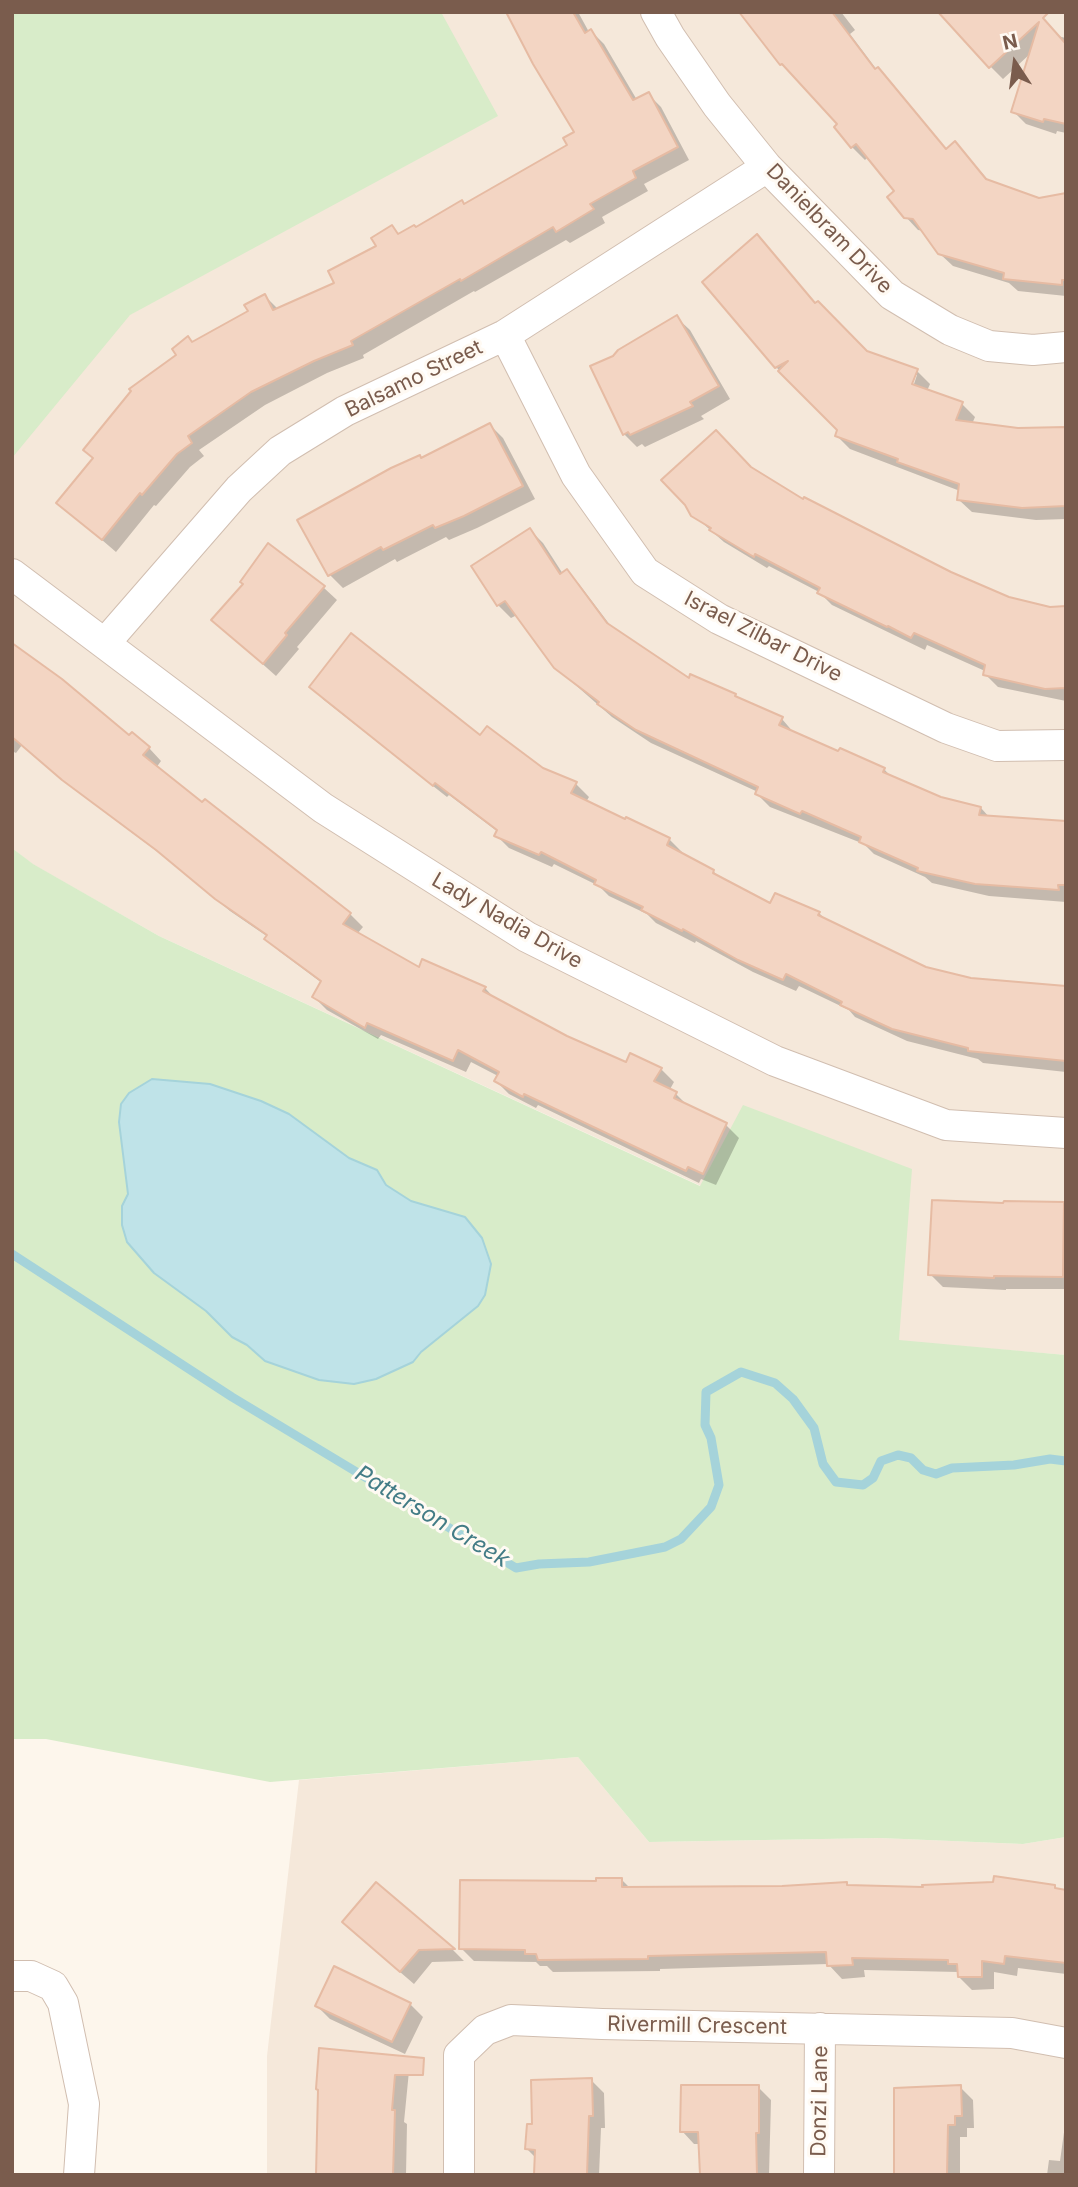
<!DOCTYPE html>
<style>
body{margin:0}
#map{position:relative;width:1078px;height:2187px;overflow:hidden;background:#fdf6ec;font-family:Inter,sans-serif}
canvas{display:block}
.frame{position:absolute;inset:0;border:14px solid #7a5c4d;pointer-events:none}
.north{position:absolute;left:980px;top:28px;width:70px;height:70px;-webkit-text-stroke:5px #fffaf3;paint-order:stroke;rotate:347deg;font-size:19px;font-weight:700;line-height:28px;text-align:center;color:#7a5c4d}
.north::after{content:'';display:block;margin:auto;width:24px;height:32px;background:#7a5c4d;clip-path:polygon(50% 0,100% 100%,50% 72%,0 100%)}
</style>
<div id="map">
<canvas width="1078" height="2187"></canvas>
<div class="frame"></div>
<div class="north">N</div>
</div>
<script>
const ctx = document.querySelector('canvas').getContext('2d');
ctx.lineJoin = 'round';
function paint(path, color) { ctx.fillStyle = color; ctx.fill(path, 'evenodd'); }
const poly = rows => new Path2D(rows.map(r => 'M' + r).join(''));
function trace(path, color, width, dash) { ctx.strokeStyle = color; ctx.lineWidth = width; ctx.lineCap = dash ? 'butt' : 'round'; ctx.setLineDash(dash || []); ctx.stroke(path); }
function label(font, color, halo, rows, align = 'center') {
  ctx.font = font + ' Inter,sans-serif'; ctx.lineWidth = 6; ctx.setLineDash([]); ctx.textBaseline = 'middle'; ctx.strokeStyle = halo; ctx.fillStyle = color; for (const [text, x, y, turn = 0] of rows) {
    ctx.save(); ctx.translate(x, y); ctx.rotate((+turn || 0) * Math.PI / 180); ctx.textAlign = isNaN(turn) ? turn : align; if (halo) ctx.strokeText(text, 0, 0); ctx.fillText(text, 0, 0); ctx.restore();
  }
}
paint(poly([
 [12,12,1066,12,1066,1355,899,1341,701,1186,159,936,32,864,12,848],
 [578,1757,649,1842,880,1838,1023,1844,1066,1837,1066,2175,267,2175,267,2056,299,1780]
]), '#f5e8da');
paint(poly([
 [12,12,441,12,498,116,130,315,12,458],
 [12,848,33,864,159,936,700,1186,743,1105,912,1169,899,1340,1066,1355,1066,1837,1023,1844,880,1838,649,1842,578,1757,270,1782,46,1739,12,1739]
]), '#d8ecc9');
const water = poly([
 [152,1079,210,1084,261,1101,289,1114,349,1158,377,1170,386,1185,411,1201,465,1217,482,1238,491,1264,485,1295,478,1306,421,1352,413,1362,376,1379,354,1384,319,1380,265,1361,247,1345,232,1337,206,1311,154,1273,127,1242,122,1225,122,1206,128,1194,119,1122,121,1104,129,1093,152,1079]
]);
paint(water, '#bfe3e8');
trace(water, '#a5d3da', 2);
paint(poly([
 [508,12,578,12,589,32,591,31,604,44,637,100,648,94,661,107,689,160,644,184,648,191,602,217,605,223,570,243,566,240,475,292,474,291,363,355,364,358,327,373,265,405,199,450,204,456,190,467,156,506,154,505,116,552,59,503,192,344,250,311,265,296,279,310,337,283,379,247,392,228,400,235,416,229,464,205,570,146,577,133],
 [744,12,841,12,855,30,850,34,877,70,891,82,947,150,955,143,989,181,1039,200,1066,195,1066,296,1018,291,1009,283,953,266,939,253,924,231,918,230,905,216,897,191,869,156,865,160,852,147,840,124,781,64],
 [1036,12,1057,36,1066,38,1066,133,1057,131,1056,134,1026,124,1013,111,1031,53,1003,79,990,66],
 [816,305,867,353,917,371,930,384,927,391,962,404,975,417,972,424,1018,430,1066,428,1066,519,1036,520,972,512,959,500,960,491,850,449,837,436,839,430,776,367],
 [914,375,917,375,911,393,908,392],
 [677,318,690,330,730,399,701,416,704,419,645,447,642,444,637,447,624,434],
 [490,425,503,438,535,499,477,528,449,540,446,537,397,562,395,559,343,588,330,575,300,521],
 [751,469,804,501,1008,599,1050,609,1066,608,1066,701,998,687,985,674,985,671,927,645,925,650,832,605,819,592,769,566,767,568,724,542,692,514],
 [530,530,543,543,563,574,566,571,579,584,613,629,689,681,735,695,740,700,782,719,794,733,884,769,893,779,940,799,981,808,990,818,1066,822,1066,902,989,896,932,883,925,877,874,854,864,844,770,807,757,794,758,792,651,743,612,717,555,667,517,615,511,618,498,605,473,567],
 [269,546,324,588,337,600,297,647,299,649,276,676,213,620,245,584],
 [12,645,130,738,149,748,161,761,156,768,350,914,363,927,357,934,420,970,485,988,497,1001,566,1038,626,1065,630,1056,661,1069,674,1082,669,1091,676,1094,688,1106,726,1125,739,1138,716,1185,701,1179,699,1183,538,1105,536,1108,509,1094,496,1081,498,1076,471,1062,466,1072,381,1035,378,1039,327,1010,314,997,322,983,279,951,268,937,230,911,171,862,78,792,22,745,16,753,12,751],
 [311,687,480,737,576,784,589,797,586,802,669,839,682,852,681,854,713,871,722,880,770,905,819,913,827,921,926,968,971,979,1066,988,1066,1072,983,1063,978,1059,907,1041,855,1017,849,1010,799,986,796,991,753,972,696,941,695,943,656,923,647,914,609,896,599,886,554,864,552,867,509,848,496,835,498,832,449,795,447,797,324,700],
 [1005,1203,1066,1203,1066,1289,1006,1289,1006,1290,943,1287,930,1274],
 [621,1879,631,1889,782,1888,846,1883,850,1887,1066,1890,1066,1974,1018,1968,1017,1976,994,1972,994,1989,972,1990,959,1977,959,1972,864,1970,865,1977,842,1979,828,1964,660,1969,660,1971,553,1972,547,1966,540,1966,536,1962,474,1961,461,1948,597,1883],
 [376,1884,453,1950,464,1961,432,1962,414,1984,357,1935,344,1922],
 [410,2004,423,2017,405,2054,330,2019,317,2006],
 [409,2071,404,2122,407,2124,406,2175,318,2175,320,2092],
 [591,2080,604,2093,605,2128,601,2128,599,2175,536,2175,536,2158,527,2149,534,2126],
 [758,2087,771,2100,769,2175,701,2175,700,2144,694,2144,682,2131],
 [960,2087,973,2100,974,2128,967,2128,967,2137,960,2137,960,2175,895,2175],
 [1066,2118,1066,2175,1047,2175,1049,2160,1060,2161]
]), '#0003');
trace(poly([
 [12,1254,232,1397,516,1568,539,1564,589,1562,665,1547,681,1539,711,1507,719,1485,711,1438,705,1425,706,1392,741,1372,775,1383,793,1399,814,1428,823,1464,836,1482,863,1485,873,1478,881,1461,898,1455,911,1458,923,1470,936,1474,952,1468,1014,1465,1050,1459,1066,1461]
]), '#a5d3da', 9);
const building = poly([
 [506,12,573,12,585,33,591,29,633,100,649,92,678,147,633,171,636,178,590,204,594,209,556,232,553,227,461,281,460,279,351,341,353,345,314,361,251,392,188,436,192,443,177,454,142,495,140,493,102,540,56,503,93,458,83,450,131,391,129,389,176,355,172,349,188,336,192,342,248,311,244,305,265,294,273,310,334,283,328,271,376,246,371,238,392,225,398,234,414,225,416,227,462,200,464,204,567,145,563,138,574,132,533,64,506,12],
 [739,12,832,12,875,69,878,67,946,149,955,141,986,179,1039,198,1066,193,1066,280,1062,280,1062,285,1003,279,1004,273,938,254,913,219,904,218,887,197,894,191,856,144,851,148,834,127,837,124,782,64,780,65,739,12],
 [938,12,1049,12,1043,18,1066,44,1066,124,1044,119,1043,122,1011,112,1039,22,989,68,938,12],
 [757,234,815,303,818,301,867,351,918,369,912,384,963,402,956,420,1018,428,1066,427,1066,506,1022,508,957,500,959,484,897,462,898,459,835,436,837,430,778,371,788,361,775,368,702,282,757,234],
 [677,315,719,386,690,402,693,406,630,435,628,432,623,435,590,366,613,356,618,350,677,315],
 [490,423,523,486,464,516,435,528,433,525,383,550,381,547,328,576,297,520,391,468,420,455,421,458,490,423],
 [716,430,751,467,803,499,804,497,951,572,1009,597,1050,607,1066,606,1066,688,1045,689,983,675,985,665,914,633,911,638,888,626,887,627,817,593,820,588,755,554,754,557,709,530,711,528,691,516,685,505,661,480,716,430],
 [530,528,560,574,567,569,607,623,689,678,690,674,736,694,735,696,783,717,779,725,838,751,840,748,885,768,883,772,941,797,981,807,979,815,1066,821,1066,885,1058,885,1059,890,975,884,917,871,918,868,859,842,861,837,802,811,800,814,755,794,758,787,636,730,597,704,599,702,554,668,505,601,497,606,471,566,530,528],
 [268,543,325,586,285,633,287,635,263,664,211,620,243,584,240,582,268,543],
 [351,633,480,735,487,726,543,768,577,782,571,793,625,819,626,817,670,838,667,845,714,870,713,873,770,903,775,893,820,912,818,915,926,967,971,978,1066,986,1066,1061,968,1051,968,1048,892,1029,840,1005,842,1002,786,974,783,980,738,960,683,929,682,931,641,910,643,907,594,884,596,880,541,852,539,855,494,836,497,830,435,783,433,786,309,687,351,633],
 [12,643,62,679,129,735,132,732,150,747,143,755,202,802,205,799,351,913,343,924,419,967,422,959,486,987,483,991,567,1036,626,1062,630,1053,662,1068,654,1081,677,1092,674,1098,727,1123,703,1174,688,1167,686,1171,524,1094,523,1097,494,1081,499,1072,458,1050,453,1061,367,1023,365,1028,312,997,321,981,264,939,267,935,215,899,156,850,62,780,12,737,12,643],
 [932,1200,1003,1203,1004,1201,1064,1202,1063,1277,994,1276,994,1278,928,1275,932,1200],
 [994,1876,1055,1885,1055,1888,1066,1890,1066,1963,1005,1956,1004,1964,982,1961,982,1977,958,1977,957,1964,948,1964,948,1960,852,1958,853,1965,827,1966,826,1952,648,1956,648,1959,538,1960,536,1954,525,1954,525,1950,459,1949,460,1880,596,1881,596,1878,622,1878,622,1887,782,1886,847,1882,847,1885,923,1887,922,1885,993,1882,994,1876],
 [376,1882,455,1949,419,1950,400,1972,342,1922,376,1882],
 [334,1966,411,2003,392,2042,315,2006,334,1966],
 [319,2048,424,2058,423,2075,395,2075,392,2110,395,2110,393,2175,316,2175,318,2090,316,2089,319,2048],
 [592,2078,593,2116,589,2116,587,2175,534,2175,535,2150,525,2149,527,2124,532,2124,531,2080,592,2078],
 [681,2085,759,2085,759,2133,756,2133,757,2175,700,2175,698,2132,680,2132,681,2085],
 [961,2085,962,2116,955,2116,955,2125,948,2125,947,2175,894,2175,894,2088,961,2085]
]);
paint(building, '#f3d5c3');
trace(building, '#e6bba3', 2);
const minor = poly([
 [656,12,670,37,717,105,767,167,892,295,950,330,989,346,1033,350,1066,347],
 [505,335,576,475,645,572,719,619,946,728,997,746,1066,745],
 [12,574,323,808,527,937,775,1061,946,1125,1066,1133],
 [105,643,239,489,280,451,345,411,505,335,767,167],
 [12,1976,31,1976,53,1986,63,2003,84,2104,79,2175],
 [459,2175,459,2055,485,2030,511,2020,602,2024,1012,2033,1066,2043],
 [819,2175,820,2028]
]);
trace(minor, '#d1beb0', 32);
trace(minor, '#fff', 30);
label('21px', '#7a5c4d', '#fffaf3', [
 ["Danielbram Drive",829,229,46],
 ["Balsamo Street",414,379,-26],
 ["Israel Zilbar Drive",763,637,27],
 ["Lady Nadia Drive",507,921,30],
 ["Rivermill Crescent",697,2026,1],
 ["Donzi Lane",820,2101,-89]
]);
label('italic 23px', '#437c86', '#fffaf3', [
 ["Patterson Creek",432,1517,31]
]);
</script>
